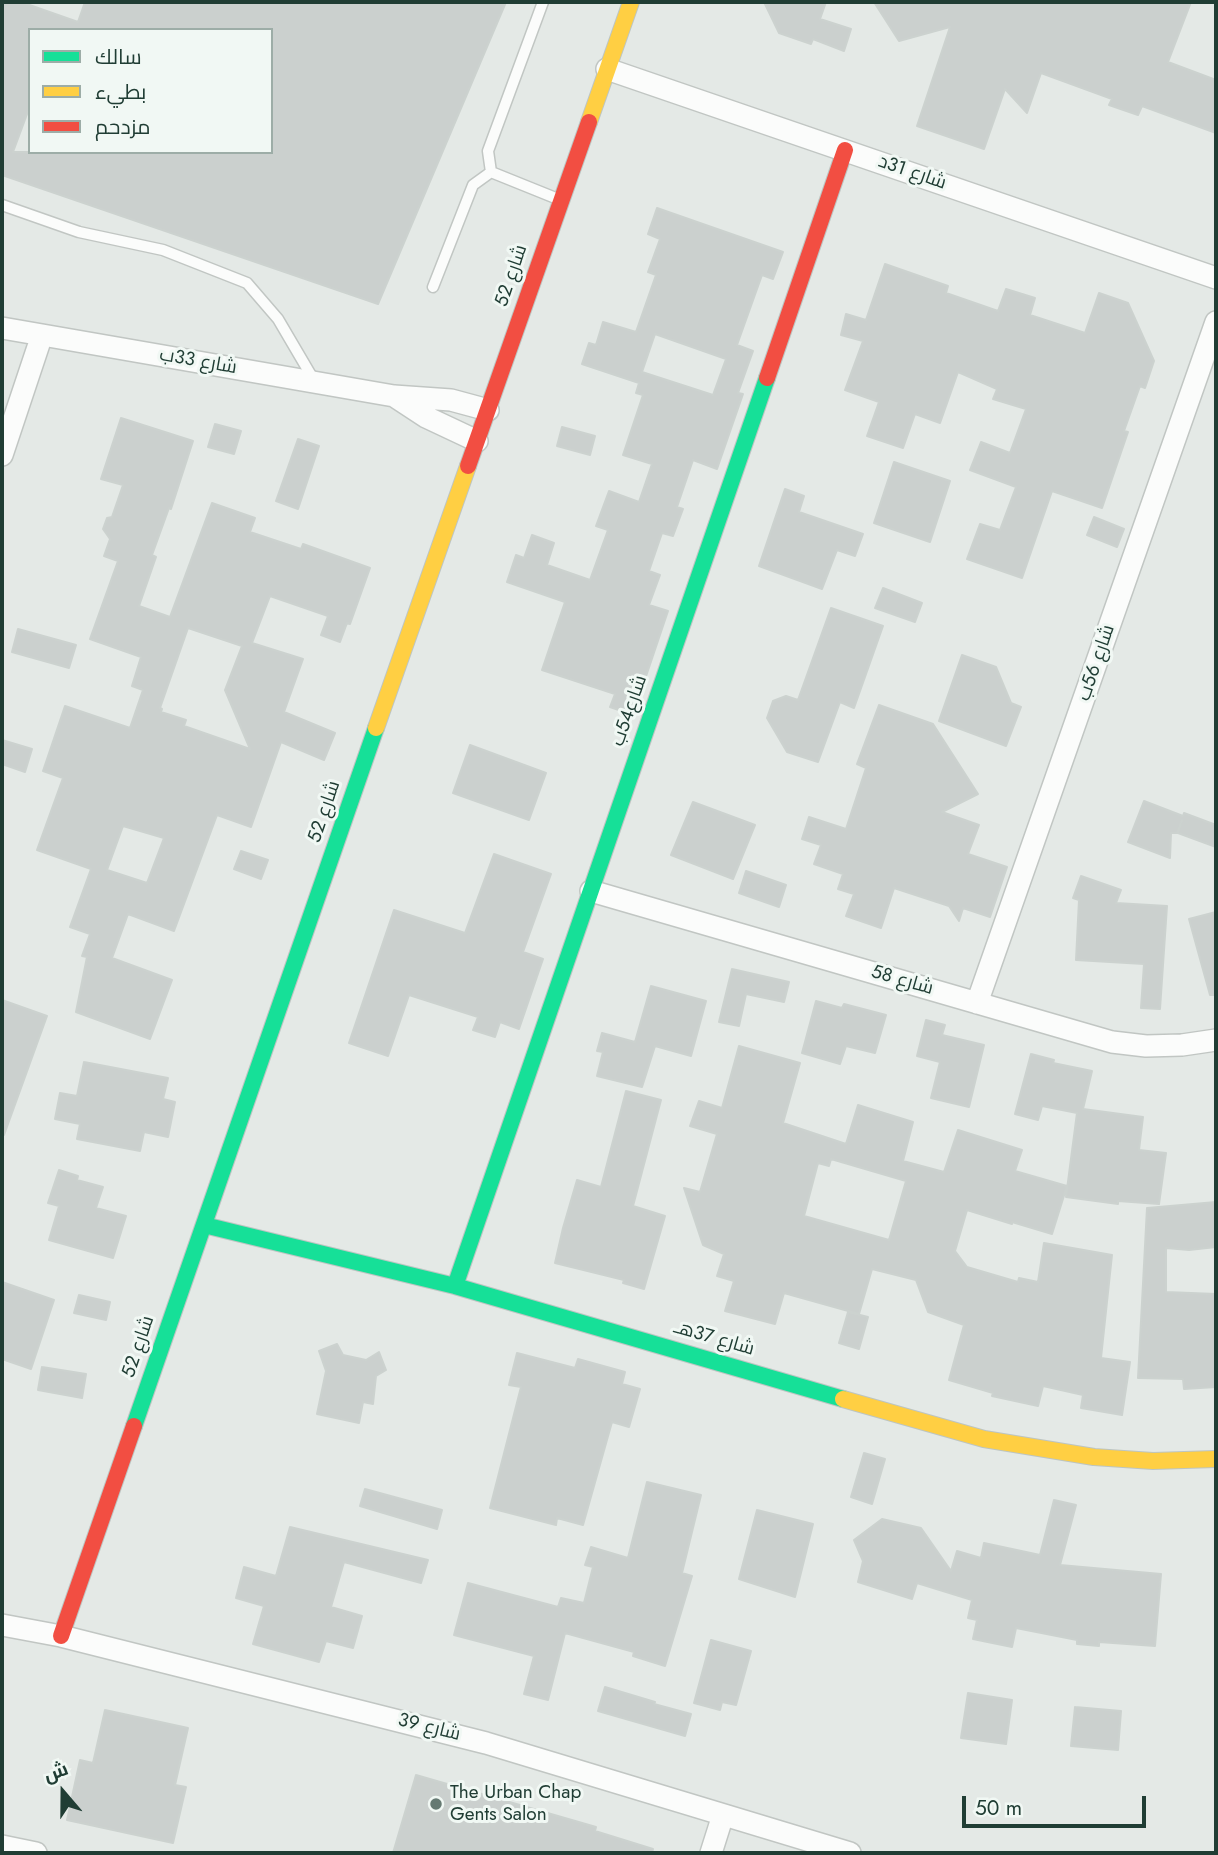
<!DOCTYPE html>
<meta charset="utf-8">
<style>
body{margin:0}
#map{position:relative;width:1218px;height:1855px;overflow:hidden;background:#e4e9e6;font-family:Jost,Cairo,sans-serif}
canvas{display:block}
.frame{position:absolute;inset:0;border:4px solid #203d34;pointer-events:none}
.legend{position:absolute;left:28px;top:28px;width:245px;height:126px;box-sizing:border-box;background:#f1f8f4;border:2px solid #9dada7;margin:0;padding:9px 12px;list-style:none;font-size:21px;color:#203d34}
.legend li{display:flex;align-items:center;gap:14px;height:35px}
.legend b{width:35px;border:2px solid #9dada7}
.north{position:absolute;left:28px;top:1757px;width:70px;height:70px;-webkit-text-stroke:5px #f1f8f4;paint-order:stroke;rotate:340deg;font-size:19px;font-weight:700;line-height:28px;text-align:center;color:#203d34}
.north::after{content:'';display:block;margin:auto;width:24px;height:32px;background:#203d34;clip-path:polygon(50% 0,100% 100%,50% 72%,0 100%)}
.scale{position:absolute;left:962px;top:1796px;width:184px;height:32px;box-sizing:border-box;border:4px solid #203d34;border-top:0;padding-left:9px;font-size:21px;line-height:24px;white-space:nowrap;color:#203d34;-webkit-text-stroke:5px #f1f8f4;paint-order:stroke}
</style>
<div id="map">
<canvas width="1218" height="1855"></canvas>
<div class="frame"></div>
<ul class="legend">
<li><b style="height:9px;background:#16e098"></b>سالك</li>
<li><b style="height:9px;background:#ffcf43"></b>بطيء</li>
<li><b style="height:9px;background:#f24e42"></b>مزدحم</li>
</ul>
<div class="north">ش</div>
<div class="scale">50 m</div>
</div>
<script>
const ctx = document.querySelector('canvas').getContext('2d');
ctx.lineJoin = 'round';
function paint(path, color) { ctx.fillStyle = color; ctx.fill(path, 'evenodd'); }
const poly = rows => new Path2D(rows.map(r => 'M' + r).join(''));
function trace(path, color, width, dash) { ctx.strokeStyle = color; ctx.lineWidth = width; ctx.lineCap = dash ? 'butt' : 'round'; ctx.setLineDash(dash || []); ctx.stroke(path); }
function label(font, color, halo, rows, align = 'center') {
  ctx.font = font + ' Jost,Cairo,sans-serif'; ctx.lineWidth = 6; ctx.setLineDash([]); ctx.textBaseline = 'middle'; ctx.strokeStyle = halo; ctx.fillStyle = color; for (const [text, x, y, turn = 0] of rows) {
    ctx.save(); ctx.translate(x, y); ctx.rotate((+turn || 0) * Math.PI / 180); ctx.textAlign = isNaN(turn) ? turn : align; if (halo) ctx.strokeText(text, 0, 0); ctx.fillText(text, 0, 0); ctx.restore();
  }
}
const building = poly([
 [2,2,21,2,78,22,85,2,506,2,378,304,2,175,2,2],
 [30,30,271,30,271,152,13,152,30,106,30,30],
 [764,2,826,2,820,19,851,29,844,51,813,39,811,44,779,33,764,2],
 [874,2,1191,2,1168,62,1216,80,1216,133,1142,106,1138,115,1109,105,1112,99,1041,73,1027,113,1005,89,984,149,917,126,950,27,899,41,874,2],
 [657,208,783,252,773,279,762,275,737,345,753,351,738,393,743,394,717,469,693,460,677,507,683,509,673,536,662,533,649,571,660,575,649,605,668,611,633,715,610,707,615,694,542,670,565,602,507,582,516,555,524,558,532,535,554,543,547,565,590,580,608,530,596,526,609,491,639,502,652,464,623,455,643,395,636,393,639,383,582,364,589,343,596,345,603,322,636,332,656,275,648,272,660,239,648,234,657,208],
 [655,334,726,359,713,395,642,372,655,334],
 [885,264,948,286,946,293,998,311,1006,289,1035,298,1030,315,1085,333,1099,293,1128,303,1154,361,1145,388,1140,386,1124,431,1128,432,1102,508,1052,491,1022,578,967,559,980,524,1000,530,1016,487,970,470,981,442,1010,453,1026,409,993,399,997,389,958,372,940,423,915,414,903,448,867,436,879,402,845,390,863,341,841,335,846,314,866,320,885,264],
 [121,418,193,441,171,509,169,508,152,555,156,557,139,606,170,617,212,503,255,518,250,532,301,549,303,544,370,568,350,624,347,623,340,642,321,635,328,616,270,596,252,643,303,659,284,712,335,733,324,760,281,742,251,827,217,815,174,931,128,914,112,958,172,980,150,1039,76,1012,87,957,82,956,90,934,70,927,91,869,37,850,63,778,43,771,65,706,130,728,143,690,132,686,141,657,90,639,118,561,104,556,110,539,103,529,107,518,112,517,123,485,101,479,121,418],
 [188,628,242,646,225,690,250,749,184,726,186,720,161,712,162,709,160,708,188,628],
 [123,826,164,838,147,883,107,870,123,826],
 [215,424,241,431,234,454,208,447,215,424],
 [562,427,595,436,590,455,557,446,562,427],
 [298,439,319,446,298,509,276,501,298,439],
 [894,462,950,481,930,542,874,523,894,462],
 [785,489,804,496,799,512,863,534,855,556,837,550,822,589,759,566,785,489],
 [1094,517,1124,529,1117,547,1087,535,1094,517],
 [883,588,922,603,915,622,875,608,883,588],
 [831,608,883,626,854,708,840,702,818,762,787,752,767,718,773,701,786,696,798,700,831,608],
 [18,629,76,645,69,668,12,652,18,629],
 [962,655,996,667,1011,703,1021,707,1006,746,939,721,962,655],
 [879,705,933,724,978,794,942,812,979,825,968,854,1007,867,990,917,963,908,959,921,949,906,894,888,881,928,846,916,854,894,838,889,843,874,814,864,821,845,802,839,809,817,846,829,866,768,857,764,879,705],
 [2,740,32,749,25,772,2,764,2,740],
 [470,745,546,773,529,820,453,793,470,745],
 [1144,801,1183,816,1184,813,1216,825,1216,847,1178,833,1182,820,1177,833,1171,833,1170,858,1128,842,1144,801],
 [693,802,755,825,733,879,671,855,693,802],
 [241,851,268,860,261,879,234,869,241,851],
 [494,854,551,874,523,952,543,959,519,1029,500,1022,495,1037,473,1030,478,1017,409,995,388,1056,349,1043,394,910,465,933,494,854],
 [746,871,786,885,779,907,739,893,746,871],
 [1081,876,1121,890,1116,903,1167,906,1160,1009,1141,1008,1144,964,1076,960,1079,900,1073,898,1081,876],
 [1216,912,1216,995,1210,995,1189,919,1216,912],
 [732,969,789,982,784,1002,746,994,739,1026,719,1022,732,969],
 [651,986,706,1001,691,1056,655,1046,642,1087,597,1076,603,1052,597,1051,602,1033,635,1042,651,986],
 [2,1000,47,1016,4,1135,2,1134,2,1000],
 [816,1001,842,1008,844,1004,886,1015,875,1053,846,1046,840,1064,802,1053,816,1001],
 [926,1020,945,1025,942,1035,984,1045,969,1107,931,1098,940,1062,917,1056,926,1020],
 [739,1046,800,1063,783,1123,846,1144,858,1105,913,1122,903,1161,944,1172,958,1130,1022,1150,1015,1171,1067,1186,1052,1234,1012,1222,1012,1224,967,1210,955,1251,967,1267,1018,1282,1019,1278,1038,1282,1044,1243,1112,1255,1101,1358,1130,1362,1122,1415,1081,1408,1083,1395,1043,1386,1038,1406,992,1396,993,1393,949,1380,964,1325,928,1312,916,1280,872,1269,859,1314,784,1293,775,1324,725,1311,734,1281,717,1276,724,1254,703,1245,684,1188,700,1192,717,1134,690,1126,699,1101,722,1108,739,1046],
 [831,1159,906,1181,889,1240,804,1216,818,1163,829,1166,831,1159],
 [1031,1054,1054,1060,1053,1063,1092,1071,1083,1109,1143,1117,1139,1150,1166,1153,1159,1204,1118,1201,1118,1204,1066,1197,1077,1113,1042,1106,1038,1120,1015,1114,1031,1054],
 [84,1062,168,1078,163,1099,175,1102,168,1137,144,1132,140,1151,77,1139,80,1124,55,1119,60,1093,77,1096,84,1062],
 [626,1091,661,1100,633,1206,665,1216,644,1289,623,1283,624,1280,555,1263,563,1228,577,1180,601,1187,626,1091],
 [59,1170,78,1176,77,1180,103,1187,96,1208,126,1216,113,1258,49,1240,59,1206,48,1203,59,1170],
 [1216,1202,1216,1247,1189,1250,1166,1248,1166,1292,1216,1294,1216,1387,1184,1389,1183,1379,1138,1378,1147,1208,1216,1202],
 [2,1282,54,1300,31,1369,2,1359,2,1282],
 [79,1295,110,1302,106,1320,74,1313,79,1295],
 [848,1312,868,1317,859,1349,839,1343,848,1312],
 [337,1344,343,1355,366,1360,379,1352,386,1370,376,1376,373,1404,363,1402,359,1423,317,1414,326,1371,319,1351,337,1344],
 [517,1353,575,1368,578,1359,625,1372,622,1384,640,1389,629,1427,612,1422,583,1525,557,1518,556,1525,490,1508,521,1387,509,1385,517,1353],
 [42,1367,86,1374,82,1398,38,1390,42,1367],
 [864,1453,885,1459,872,1504,851,1497,864,1453],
 [647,1482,701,1495,682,1573,692,1576,665,1666,633,1656,634,1652,565,1633,548,1700,524,1694,534,1656,454,1635,468,1583,558,1607,561,1598,584,1603,593,1567,585,1565,591,1547,628,1558,647,1482],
 [365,1489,442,1510,437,1529,360,1506,365,1489],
 [1054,1500,1076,1505,1060,1565,1161,1574,1155,1646,1099,1642,1099,1646,1077,1644,1077,1640,1016,1628,1012,1647,973,1639,977,1620,968,1618,972,1600,917,1583,912,1599,858,1582,863,1561,854,1540,882,1519,921,1528,951,1571,957,1551,981,1558,984,1543,1040,1555,1054,1500],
 [757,1510,813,1524,795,1597,739,1579,757,1510],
 [290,1527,428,1560,421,1583,344,1562,331,1607,362,1616,353,1648,326,1641,319,1662,253,1644,264,1606,236,1598,244,1567,276,1576,290,1527],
 [711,1640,751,1651,736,1705,722,1702,720,1710,694,1703,711,1640],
 [605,1687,655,1702,654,1704,691,1714,685,1736,598,1711,605,1687],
 [968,1693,1012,1700,1006,1744,961,1738,968,1693],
 [1075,1707,1121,1711,1118,1750,1071,1746,1075,1707],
 [105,1710,188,1728,175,1785,186,1787,173,1843,67,1820,80,1760,93,1763,105,1710],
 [416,1775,596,1827,595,1831,653,1849,652,1853,393,1853,416,1775]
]);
paint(building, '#cbd0ce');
trace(building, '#ccd2cf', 2);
const lane = poly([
 [543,2,488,151,491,172,558,199],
 [2,205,79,232,163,250,247,283,278,319,315,382],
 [433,287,473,185,491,172]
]);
const street = poly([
 [607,69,1216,278],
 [2,328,394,396,451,400,488,410],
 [394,396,426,417,477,441],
 [2,455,42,335],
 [591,891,1112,1042,1146,1046,1182,1045,1216,1040],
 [977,1003,1216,322],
 [2,1625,61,1636,486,1743,850,1853],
 [2,1846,36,1853],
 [711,1853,723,1815]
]);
const fast = poly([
 [204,1225,455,1286,843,1399],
 [455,1286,767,378],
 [134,1426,376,728]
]);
const slow = poly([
 [589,122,631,2],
 [376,728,468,466],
 [843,1399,984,1439,1094,1457,1153,1461,1216,1459]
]);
const jam = poly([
 [767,378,845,150],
 [468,466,589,122],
 [61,1636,134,1426]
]);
trace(lane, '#c1c6c3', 13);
trace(street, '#c1c6c3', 24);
trace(fast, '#bdc5c2', 18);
trace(slow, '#bdc5c2', 18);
trace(jam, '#bdc5c2', 18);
trace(lane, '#fbfcfb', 10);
trace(street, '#fbfcfb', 21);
trace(fast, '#16e098', 16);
trace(slow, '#ffcf43', 16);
trace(jam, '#f24e42', 16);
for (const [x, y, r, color] of [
 [436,1804,7,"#657972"]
]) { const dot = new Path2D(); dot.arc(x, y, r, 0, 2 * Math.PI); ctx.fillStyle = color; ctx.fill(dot); trace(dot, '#f1f8f4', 2.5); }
label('19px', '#203d34', '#f1f8f4', [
 ["شارع 31د",912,173,19],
 ["شارع 52",512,276,-71],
 ["شارع 33ب",198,362,10],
 ["شارع 56ب",1097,663,-71],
 ["شارع54ب",630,711,-71],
 ["شارع 52",325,812,-71],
 ["شارع 58",902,981,16],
 ["شارع 37هـ",714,1339,16],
 ["شارع 52",139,1347,-71],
 ["شارع 39",429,1728,14]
]);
label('19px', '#203d34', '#f1f8f4', [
 ["The Urban Chap",450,1793],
 ["Gents Salon",450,1815]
], 'left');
</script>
